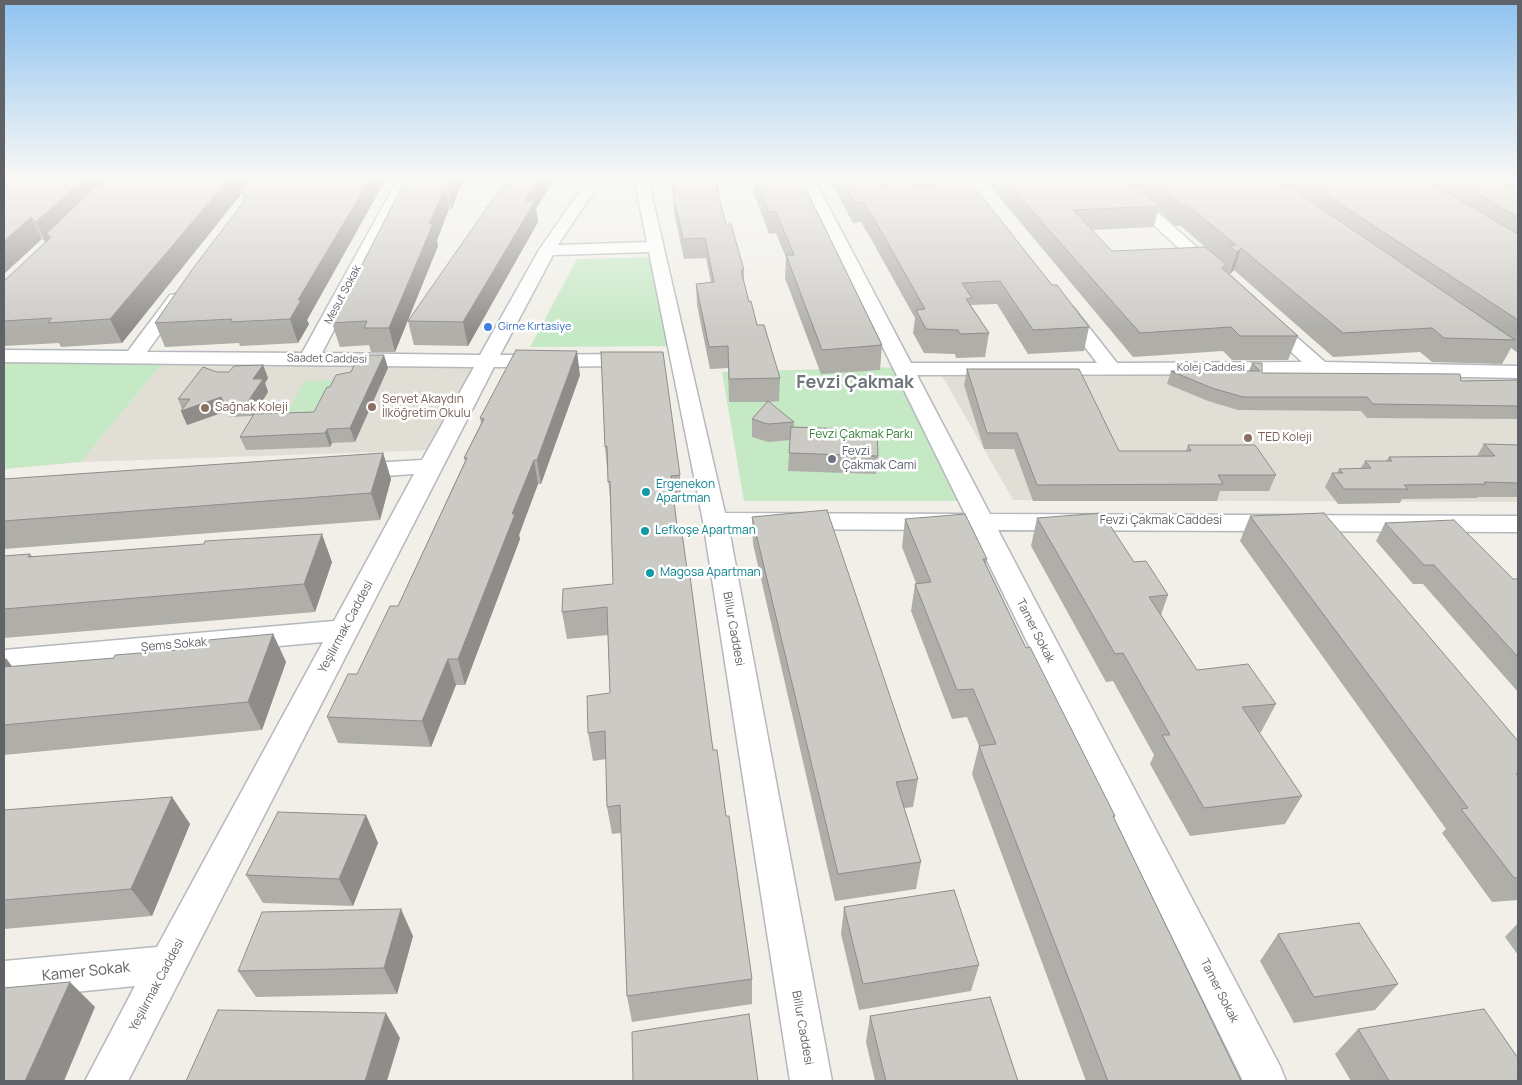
<!DOCTYPE html>
<meta charset="utf-8">
<style>
body{margin:0}
#map{position:relative;width:1522px;height:1085px;overflow:hidden;background:#f1efe8;font-family:Manrope,sans-serif}
canvas{display:block}
.frame{position:absolute;inset:0;border:5px solid #5f6368;pointer-events:none}
</style>
<div id="map">
<canvas width="1522" height="1085"></canvas>
<div class="frame"></div>
</div>
<script>
const ctx = document.querySelector('canvas').getContext('2d');
ctx.lineJoin = 'round';
function paint(path, color) { ctx.fillStyle = color; ctx.fill(path, 'evenodd'); }
const poly = rows => new Path2D(rows.map(r => 'M' + r).join(''));
function trace(path, color, width, dash) { ctx.strokeStyle = color; ctx.lineWidth = width; ctx.lineCap = dash ? 'butt' : 'round'; ctx.setLineDash(dash || []); ctx.stroke(path); }
function label(font, color, halo, rows, align = 'center') {
  ctx.font = font + ' Manrope,sans-serif'; ctx.lineWidth = 5; ctx.setLineDash([]); ctx.textBaseline = 'middle'; ctx.strokeStyle = halo; ctx.fillStyle = color; for (const [text, x, y, turn = 0] of rows) {
    ctx.save(); ctx.translate(x, y); ctx.rotate((+turn || 0) * Math.PI / 180); ctx.textAlign = isNaN(turn) ? turn : align; if (halo) ctx.strokeText(text, 0, 0); ctx.fillText(text, 0, 0); ctx.restore();
  }
}
paint(poly([
 [165,360,483,365,437,450,81,462],
 [941,374,1518,375,1518,502,1013,500]
]), '#e1ded6');
paint(poly([
 [661,257,677,346,530,347,577,259],
 [4,359,165,360,81,462,4,469],
 [903,367,967,501,744,501,722,372],
 [340,380,321,416,285,417,305,381]
]), '#c5e8c5');
const minor = poly([
 [398,179,412,179,322,353,480,355,539,250,588,179,602,179,558,245,647,242,634,179,648,179,725,513,965,514,800,179,814,179,911,363,1097,363,1058,311,1061,307,1067,306,1073,307,1117,363,1302,362,1264,327,1261,323,1264,319,1270,318,1276,319,1325,362,1518,366,1518,378,1320,374,917,375,990,514,1518,516,1518,532,998,530,1280,1066,1286,1081,1243,1081,972,530,729,529,832,1081,790,1081,703,521,649,252,553,255,500,355,636,354,643,356,646,360,643,364,636,366,494,367,128,1081,85,1081,135,986,4,999,4,961,157,947,323,642,4,671,4,650,334,621,414,474,355,478,347,476,344,471,347,466,355,464,422,460,474,367,4,362,4,350,128,351,170,295,176,294,182,295,185,299,147,352,302,353,398,179],
 [1105,179,1120,179,1218,266,1220,270,1218,274,1206,274,1105,179]
]);
trace(minor, '#b5b8bc', 3);
paint(minor, '#fff');
paint(poly([
 [4,179,386,179,307,320,309,324,298,343,240,346,239,343,165,347,155,323,244,201,242,193,122,343,61,347,59,343,4,346,4,281,45,242,42,239],
 [406,179,463,179,452,209,449,209,437,240,438,246,395,352,371,352,369,345,340,347,332,323],
 [512,179,555,179,536,209,538,222,468,346,414,345,408,321],
 [671,179,717,179,719,187,719,199,726,224,744,270,744,282,749,302,757,325,780,378,779,401,769,402,794,422,794,427,878,456,876,474,788,471,790,440,768,442,752,437,752,419,767,402,729,402,728,368,710,369,697,305,696,284,711,283,706,258,684,259,674,213,673,194],
 [753,179,801,179,882,345,880,370,821,374,785,278,786,258,776,233,769,234,753,191],
 [829,179,883,179,890,189,913,188,907,179,968,179,1052,285,1089,327,1084,351,1028,354,997,304,971,305,989,333,985,357,956,358,955,354,924,353,913,333,915,318,871,239,861,222,853,223],
 [984,179,1500,179,1518,188,1518,353,1511,348,1502,364,1432,362,1420,352,1333,357,1234,270,1230,274,1298,336,1288,360,1232,360,1223,351,1133,357],
 [1158,210,1175,226,1181,226,1223,263,1112,251,1092,230,1154,227],
 [601,352,680,475,681,502,674,503,677,526,688,576,713,750,726,816,752,979,752,1004,632,1022,627,996,621,833,612,834,607,807,606,759,593,761,588,733,610,693,608,635,567,639,562,612,613,584,610,498,605,447],
 [1252,363,1262,373,1461,381,1518,380,1518,419,1367,418,1361,411,1238,410,1208,401,1167,384,1171,371,1249,371],
 [263,365,268,378,265,383,268,392,254,414,314,412,330,387,388,368,355,442,332,443,330,447,246,450,240,437,253,416,230,417,227,411,187,425,181,411,182,409,178,399,217,372,229,372],
 [967,369,1119,451,1186,451,1188,445,1276,475,1269,491,1220,491,1217,501,1033,501,1014,449,984,449,964,385],
 [580,375,541,484,538,484,519,535,520,539,465,685,456,685,431,747,338,743,327,717,357,674,398,606,465,461,464,458,481,423,480,418],
 [1484,444,1518,445,1518,497,1478,497,1477,498,1402,499,1400,503,1338,504,1325,487,1332,473,1337,473,1339,469,1361,468,1365,461,1386,461,1389,457,1477,456],
 [383,453,391,479,380,520,4,549,4,479],
 [1250,516,1518,741,1518,900,1492,902,1442,833,1446,829,1240,541],
 [752,517,918,779,913,807,904,808,921,862,916,889,835,901,753,544],
 [1037,518,1134,562,1168,595,1161,615,1197,670,1276,704,1261,732,1259,732,1302,796,1285,824,1190,836,1150,764,1154,755,1113,681,1106,682,1031,546],
 [905,519,987,559,986,564,1026,648,1115,816,1114,818,1241,1081,1086,1081,972,774,979,746,967,717,952,719,911,611,915,584,916,583,902,547],
 [1385,523,1513,579,1518,579,1518,692,1423,584,1413,584,1376,541],
 [30,554,32,556,332,562,315,612,4,638,4,556],
 [273,634,286,662,262,730,4,755,4,658,12,667,114,658,204,648],
 [172,797,190,824,152,916,4,929,4,810],
 [366,815,378,843,353,906,263,903,246,875],
 [844,907,979,965,971,991,859,1010,841,934],
 [1518,923,1518,955,1505,937],
 [1278,934,1398,984,1375,1010,1294,1023,1260,961],
 [413,936,397,994,256,997,238,971],
 [870,1016,1018,1081,875,1081,866,1042],
 [1358,1029,1518,1058,1518,1081,1351,1081,1335,1054]
]), '#afaea9');
paint(poly([
 [83,179,112,179,47,233,50,240,46,243,36,222],
 [229,179,253,179,241,191,242,193,122,343,110,319],
 [370,179,386,179,307,320,309,324,298,343,290,319,298,300],
 [452,179,463,179,452,209,448,188],
 [539,179,555,179,536,209,538,222,468,346,463,322,525,201],
 [445,188,449,209,437,240,438,246,395,352,389,328,429,224],
 [31,217,42,239,4,274,4,241],
 [1241,248,1234,270,1230,274,1237,252],
 [577,351,580,375,541,484,537,460],
 [384,355,388,368,355,442,350,428],
 [263,365,268,378,265,383,268,392,253,416,247,403,253,379],
 [221,397,227,411,187,425,181,411],
 [327,429,332,443,330,447,325,433],
 [383,453,391,479,380,520,371,493],
 [534,460,538,484,519,535,520,539,465,685,458,659,512,514],
 [322,534,332,562,315,612,304,584],
 [273,634,286,662,262,730,248,702],
 [6,658,26,686,4,674,4,661],
 [448,659,456,685,431,747,422,721],
 [172,797,190,824,152,916,131,889],
 [366,815,378,843,353,906,339,879],
 [401,909,413,936,397,994,384,968],
 [70,982,95,1007,64,1081,25,1081],
 [386,1013,400,1038,387,1081,365,1081]
]), '#8f8d8a');
const building = poly([
 [4,179,83,179,36,222,31,217,4,241,4,179],
 [104,179,229,179,110,319,48,323,52,318,4,321,4,281,51,237,47,233,104,179],
 [250,179,370,179,298,300,301,300,290,319,230,322,232,319,155,323,191,271,248,196,241,191,250,179],
 [406,179,452,179,448,188,445,188,429,224,433,224,389,328,364,328,367,321,332,323,406,179],
 [512,179,539,179,525,201,535,201,463,322,408,321,502,186,508,186,512,179],
 [673,179,717,179,719,187,716,187,726,224,731,224,744,270,741,270,749,302,751,301,757,325,764,325,780,378,729,379,728,346,709,347,696,284,714,282,705,238,683,239,673,194,675,194,673,179],
 [756,179,801,179,882,345,822,350,786,255,794,255,776,212,769,212,756,179],
 [841,179,883,179,890,189,929,187,923,179,968,179,1052,285,1057,285,1089,327,1033,330,1000,281,962,283,972,298,966,299,989,333,960,334,958,330,926,329,916,310,925,309,873,217,862,202,854,202,841,179],
 [1004,179,1129,179,1159,206,1073,210,1112,251,1205,247,1226,264,1222,268,1298,336,1240,336,1231,327,1140,333,1004,179],
 [1150,179,1278,179,1515,340,1444,338,1432,328,1343,333,1241,248,1237,252,1229,246,1236,245,1187,205,1181,205,1150,179],
 [1302,179,1424,179,1518,234,1518,320,1302,179],
 [1451,179,1500,179,1518,188,1518,217,1451,179],
 [516,350,577,351,537,460,534,460,512,514,515,514,458,659,448,659,422,721,327,717,348,674,357,674,390,606,398,606,467,458,464,458,484,419,480,418,516,350],
 [601,352,663,352,680,475,671,476,677,526,681,526,688,576,690,576,713,750,717,750,726,816,729,816,752,979,627,996,620,805,607,807,605,731,588,733,587,696,610,693,607,607,562,612,563,589,613,584,610,481,608,482,607,446,605,447,601,352],
 [359,355,384,355,350,428,327,429,325,433,240,437,254,414,314,412,327,387,330,387,336,375,351,372,359,355],
 [1252,363,1262,363,1262,373,1460,374,1461,381,1518,380,1518,406,1373,404,1367,397,1243,397,1212,388,1171,371,1260,371,1252,363],
 [263,365,253,379,263,379,247,403,224,403,221,397,181,411,190,399,178,399,203,367,217,372,229,372,234,366,263,365],
 [967,369,1079,369,1119,451,1191,451,1188,445,1255,445,1276,475,1218,475,1223,484,1037,485,1017,433,987,433,967,369],
 [768,401,794,422,768,424,752,419,768,401],
 [791,427,877,430,878,456,789,453,791,427],
 [1484,444,1518,445,1518,483,1484,482,1486,484,1404,485,1408,489,1344,489,1332,473,1343,473,1339,469,1371,468,1365,461,1392,461,1389,457,1495,456,1484,444],
 [383,453,371,493,4,521,4,479,383,453],
 [827,510,918,779,896,782,921,862,838,874,752,517,827,510],
 [1102,513,1134,562,1146,561,1168,595,1149,597,1197,670,1248,664,1276,704,1242,707,1302,796,1204,808,1162,735,1170,735,1123,653,1115,654,1037,518,1102,513],
 [1324,513,1518,741,1518,774,1516,774,1518,776,1518,878,1514,878,1461,809,1468,808,1250,516,1324,513],
 [965,514,987,559,983,559,1026,648,1030,647,1115,816,1113,816,1241,1081,1108,1081,979,746,996,744,973,689,957,690,915,584,931,582,905,519,965,514],
 [1454,520,1513,579,1518,579,1518,657,1434,565,1424,565,1385,523,1454,520],
 [322,534,304,584,4,609,4,556,30,554,28,557,204,544,205,541,322,534],
 [273,634,248,702,4,725,4,667,114,658,115,655,204,648,208,640,273,634],
 [172,797,131,889,4,900,4,810,172,797],
 [278,812,366,815,339,879,246,875,278,812],
 [954,890,979,965,863,984,844,907,954,890],
 [401,909,384,968,238,971,262,912,401,909],
 [1359,923,1398,984,1314,997,1278,934,1359,923],
 [70,982,25,1081,4,1081,4,988,70,982],
 [990,997,1018,1081,886,1081,870,1016,990,997],
 [1484,1009,1518,1058,1518,1080,1511,1081,1389,1081,1358,1029,1484,1009],
 [218,1010,386,1013,365,1081,186,1081,218,1010],
 [749,1014,758,1081,633,1081,632,1032,749,1014]
]);
paint(building, '#cccac5');
trace(building, '#8f8d8a', 1);
const sky = ctx.createLinearGradient(0, 0, 0, 331);
sky.addColorStop(0, '#8fc3f1');
sky.addColorStop(0.54, '#f9f8f5');
sky.addColorStop(1, '#f9f8f500');
ctx.fillStyle = sky;
ctx.fillRect(0, 0, 1522, 331);
for (const [x, y, r, color] of [
 [488,327,5,"#3f7fe0"],
 [372,407,5,"#8d6e63"],
 [205,408,5,"#8d6e63"],
 [1248,438,5,"#8d6e63"],
 [832,459,5,"#6b7280"],
 [646,492,5,"#0f9aa8"],
 [645,531,5,"#0f9aa8"],
 [650,573,5,"#0f9aa8"]
]) { const dot = new Path2D(); dot.arc(x, y, r, 0, 2 * Math.PI); ctx.fillStyle = color; ctx.fill(dot); trace(dot, '#fff', 2); }
label('11px', '#5f6368', '#fff', [
 ["Mesut Sokak",343,295,-62],
 ["Saadet Caddesi",327,359,1],
 ["Kolej Caddesi",1211,368]
]);
label('11px', '#366cbe', '#fff', [
 ["Girne Kırtasiye",498,327]
], 'left');
label('12px', '#785e54', '#fff', [
 ["Servet Akaydın",382,400],
 ["İlköğretim Okulu",382,414],
 ["Sağnak Koleji",215,408],
 ["TED Koleji",1258,438]
], 'left');
label('12px', '#348238', '#fff', [
 ["Fevzi Çakmak Parkı",861,435]
]);
label('12px', '#5b616d', '#fff', [
 ["Fevzi",842,452],
 ["Çakmak Cami",842,466]
], 'left');
label('12px', '#0d838f', '#fff', [
 ["Ergenekon",656,485],
 ["Apartman",656,499],
 ["Lefkoşe Apartman",655,531],
 ["Magosa Apartman",660,573]
], 'left');
label('12px', '#5f6368', '#fff', [
 ["Fevzi Çakmak Caddesi",1161,521],
 ["Yeşilırmak Caddesi",346,627,-62],
 ["Billur Caddesi",733,629,80],
 ["Tamer Sokak",1035,631,63],
 ["Şems Sokak",174,645,-5],
 ["Yeşilırmak Caddesi",157,985,-62],
 ["Tamer Sokak",1219,991,63],
 ["Billur Caddesi",802,1028,80]
]);
label('15px', '#5f6368', '#fff', [
 ["Kamer Sokak",86,972,-6]
]);
label('bold 18px', '#70757a', '#fff', [
 ["Fevzi Çakmak",855,383]
]);
</script>
